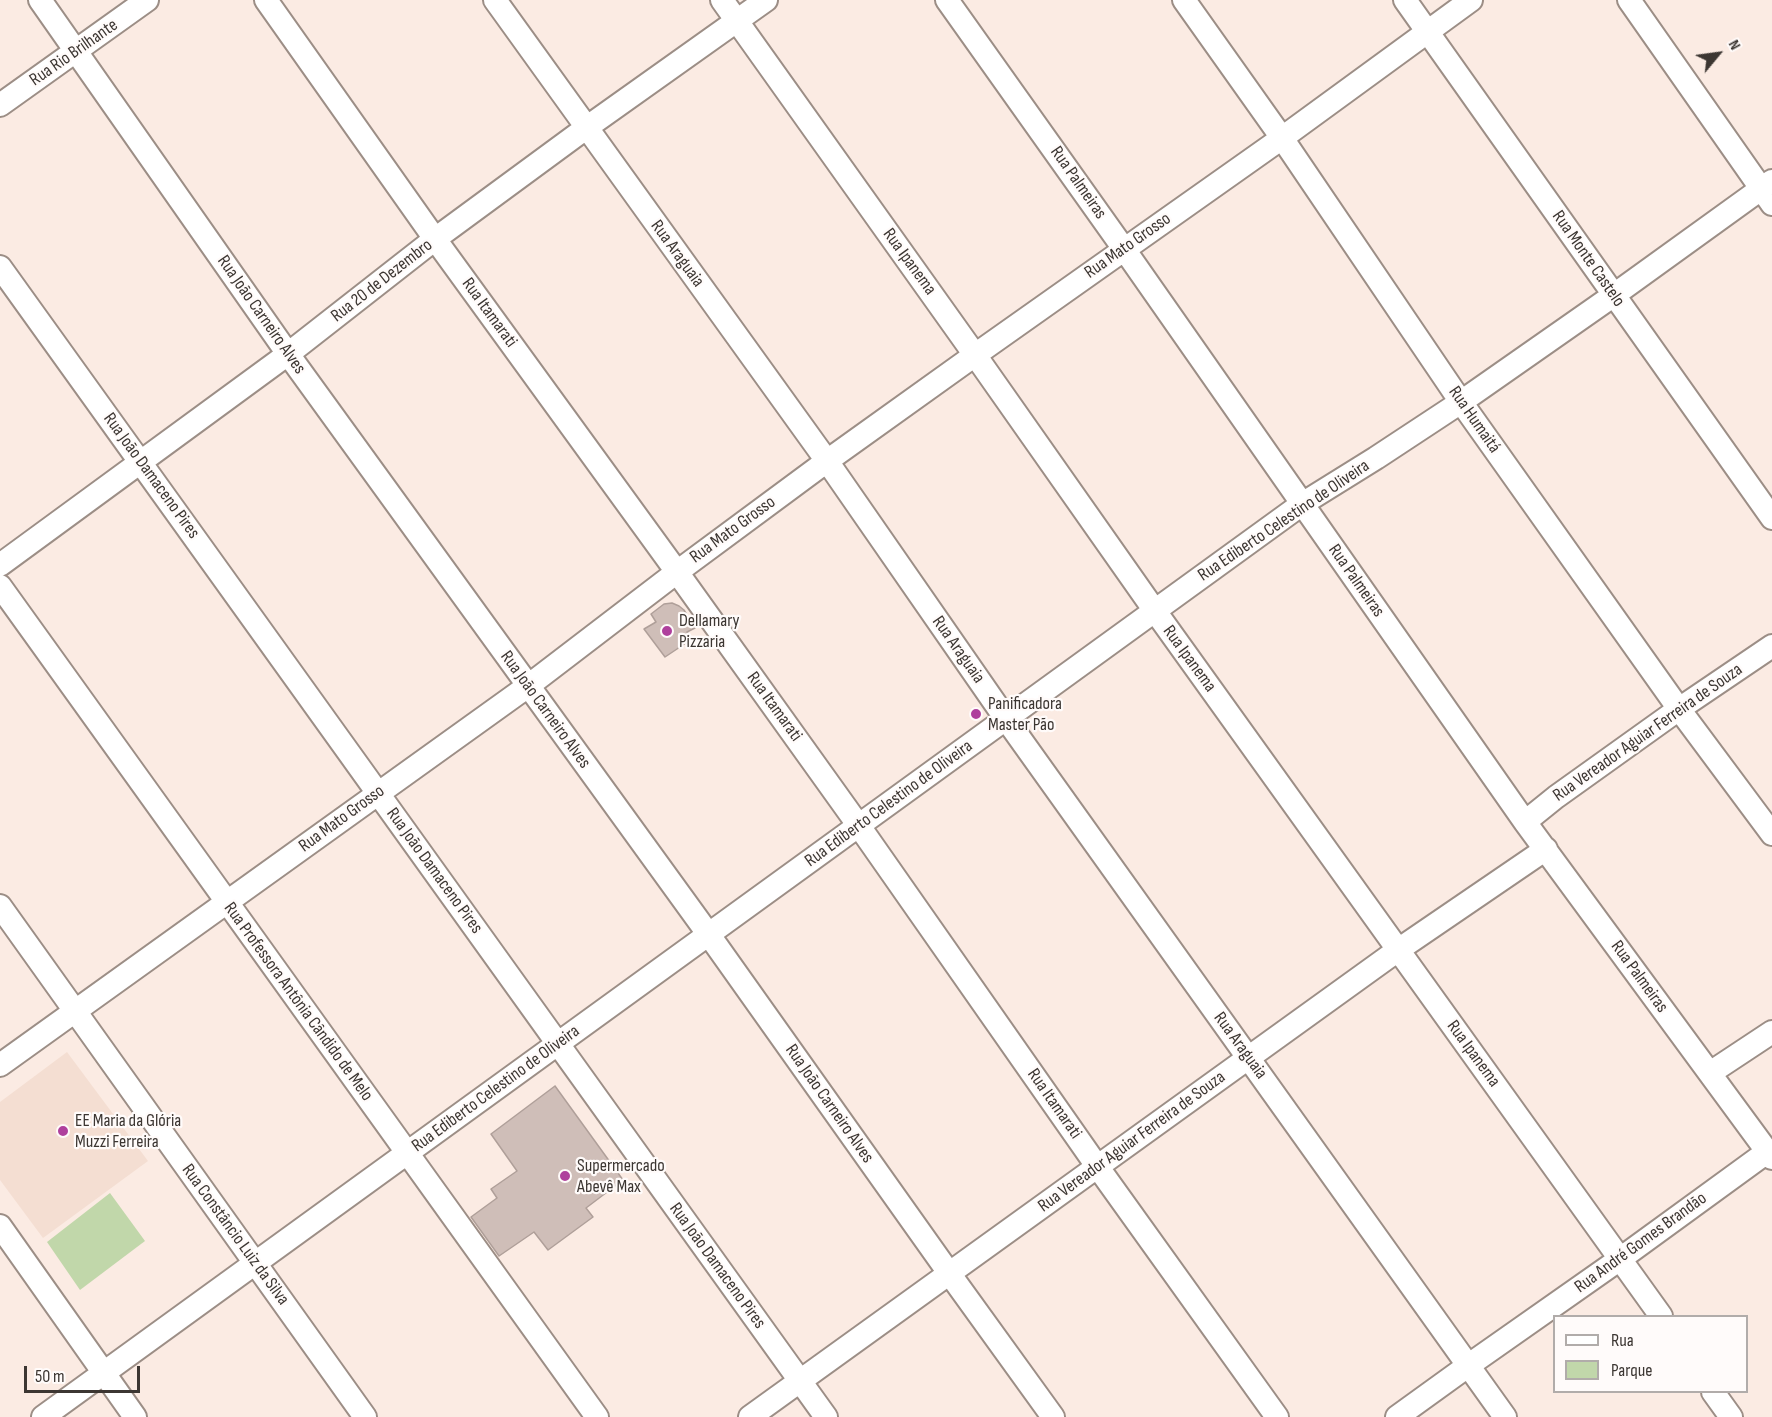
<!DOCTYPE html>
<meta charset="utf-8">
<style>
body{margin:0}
#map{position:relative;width:1772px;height:1417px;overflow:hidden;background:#fbebe3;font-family:"Sofia Sans Condensed",sans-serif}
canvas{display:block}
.legend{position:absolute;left:1553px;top:1315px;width:195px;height:78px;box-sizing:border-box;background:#fffbfa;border:2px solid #b1acaa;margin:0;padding:8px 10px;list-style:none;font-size:18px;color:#3c3632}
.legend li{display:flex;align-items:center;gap:12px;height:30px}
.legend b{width:30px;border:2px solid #b1acaa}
.north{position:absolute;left:1688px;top:24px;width:60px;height:60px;-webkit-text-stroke:4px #fffbfa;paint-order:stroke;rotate:61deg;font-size:16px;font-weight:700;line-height:24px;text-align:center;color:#3c3632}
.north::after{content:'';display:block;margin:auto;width:21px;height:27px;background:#3c3632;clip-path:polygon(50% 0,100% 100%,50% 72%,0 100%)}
.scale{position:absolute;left:24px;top:1366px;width:116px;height:27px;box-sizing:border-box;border:3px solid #3c3632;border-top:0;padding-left:8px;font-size:18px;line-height:21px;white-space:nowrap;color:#3c3632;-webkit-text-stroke:4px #fffbfa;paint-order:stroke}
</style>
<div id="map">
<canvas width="1772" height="1417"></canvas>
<ul class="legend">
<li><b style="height:8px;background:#fff"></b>Rua</li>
<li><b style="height:16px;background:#c1d7aa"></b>Parque</li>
</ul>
<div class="north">N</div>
<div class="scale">50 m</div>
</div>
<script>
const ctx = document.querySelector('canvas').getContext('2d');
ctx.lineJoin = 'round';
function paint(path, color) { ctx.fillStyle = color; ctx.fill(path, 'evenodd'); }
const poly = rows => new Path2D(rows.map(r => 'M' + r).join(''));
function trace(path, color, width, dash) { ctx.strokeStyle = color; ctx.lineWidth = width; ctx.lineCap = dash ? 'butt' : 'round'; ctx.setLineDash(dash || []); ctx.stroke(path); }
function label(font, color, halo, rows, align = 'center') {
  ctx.font = font + ' "Sofia Sans Condensed",sans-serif'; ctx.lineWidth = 4.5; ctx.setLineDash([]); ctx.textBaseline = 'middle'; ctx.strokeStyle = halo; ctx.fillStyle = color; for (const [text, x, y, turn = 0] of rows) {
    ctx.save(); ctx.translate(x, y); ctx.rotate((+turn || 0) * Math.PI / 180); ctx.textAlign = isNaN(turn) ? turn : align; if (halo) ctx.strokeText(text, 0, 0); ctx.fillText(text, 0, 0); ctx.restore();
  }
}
paint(poly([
 [67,1052,148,1161,43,1238,0,1180,0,1102]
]), '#f4ded2');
paint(poly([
 [110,1193,145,1241,80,1290,47,1242]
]), '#c1d7aa');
const building = poly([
 [672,603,679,606,684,610,695,628,687,632,692,639,665,657,644,629,656,622,651,614,664,604,672,603],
 [555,1086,623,1180,586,1208,593,1217,548,1250,534,1232,499,1256,471,1217,497,1198,491,1189,517,1171,491,1134,555,1086]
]);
paint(building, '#cfbeb8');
trace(building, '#af9f99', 1.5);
const minor = poly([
 [40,0,288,354,709,935,949,1273,1053,1417],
 [266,0,435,239,677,572,859,826,1097,1166,1277,1417],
 [495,0,827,461,1006,719,1505,1417],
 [722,0,975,355,1155,611,1661,1316],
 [947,0,1124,249,1525,822,1772,1158],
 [1184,0,1282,138,1461,402,1679,709,1772,834],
 [1405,0,1772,518],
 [1629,0,1772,204],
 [0,105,147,0],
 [0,267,826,1417],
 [0,565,288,354,435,239,586,128,766,0],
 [0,586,597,1417],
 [1525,822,1556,797,1679,709,1772,646],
 [0,906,365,1417],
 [0,1065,528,686,677,572,827,461,975,355,1282,138,1471,0],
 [1710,1073,1772,1032],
 [0,1226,135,1417],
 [1713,1392,1731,1417],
 [43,1417,1302,504,1376,458,1461,402,1614,295,1772,181],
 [750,1417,1398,950,1546,849],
 [1397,1417,1469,1365,1620,1259,1767,1152]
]);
trace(minor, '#9c8e86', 26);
trace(minor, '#fff', 22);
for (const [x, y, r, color] of [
 [667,631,6,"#af409d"],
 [976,714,6,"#af409d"],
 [63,1131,6,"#af409d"],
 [565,1176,6,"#af409d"]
]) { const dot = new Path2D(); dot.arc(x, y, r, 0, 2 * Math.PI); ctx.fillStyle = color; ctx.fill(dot); trace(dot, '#fffbfa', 2); }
label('18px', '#3c3632', '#fffbfa', [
 ["Rua Rio Brilhante",74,53,-35],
 ["Rua Palmeiras",1078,183,55],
 ["Rua Mato Grosso",1128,246,-35],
 ["Rua Araguaia",677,254,54],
 ["Rua Monte Castelo",1588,259,55],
 ["Rua Ipanema",909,262,54],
 ["Rua 20 de Dezembro",382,281,-38],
 ["Rua Itamarati",489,313,54],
 ["Rua João Carneiro Alves",261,315,55],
 ["Rua Humaitá",1474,420,55],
 ["Rua João Damaceno Pires",151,476,54],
 ["Rua Ediberto Celestino de Oliveira",1284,521,-34],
 ["Rua Mato Grosso",733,530,-36],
 ["Rua Palmeiras",1356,581,55],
 ["Rua Araguaia",958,650,55],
 ["Rua Ipanema",1189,659,54],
 ["Rua Itamarati",774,707,54],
 ["Rua João Carneiro Alves",545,710,54],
 ["Rua Vereador Aguiar Ferreira de Souza",1648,733,-35],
 ["Rua Ediberto Celestino de Oliveira",889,804,-36],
 ["Rua Mato Grosso",342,819,-36],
 ["Rua João Damaceno Pires",434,871,54],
 ["Rua Palmeiras",1639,977,54],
 ["Rua Professora Antônia Cândido de Melo",298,1002,54],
 ["Rua Araguaia",1240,1046,54],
 ["Rua Ipanema",1473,1054,54],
 ["Rua Ediberto Celestino de Oliveira",496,1089,-36],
 ["Rua João Carneiro Alves",829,1104,55],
 ["Rua Itamarati",1054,1104,55],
 ["Rua Vereador Aguiar Ferreira de Souza",1132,1142,-36],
 ["Rua Constâncio Luiz da Silva",235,1235,54],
 ["Rua André Gomes Brandão",1641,1243,-36],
 ["Rua João Damaceno Pires",717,1266,54]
]);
label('18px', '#3c3632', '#fffbfa', [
 ["Dellamary",679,621],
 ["Pizzaria",679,642],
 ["Panificadora",988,704],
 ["Master Pão",988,725],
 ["EE Maria da Glória",75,1121],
 ["Muzzi Ferreira",75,1142],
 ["Supermercado",577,1166],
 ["Abevê Max",577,1187]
], 'left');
</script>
